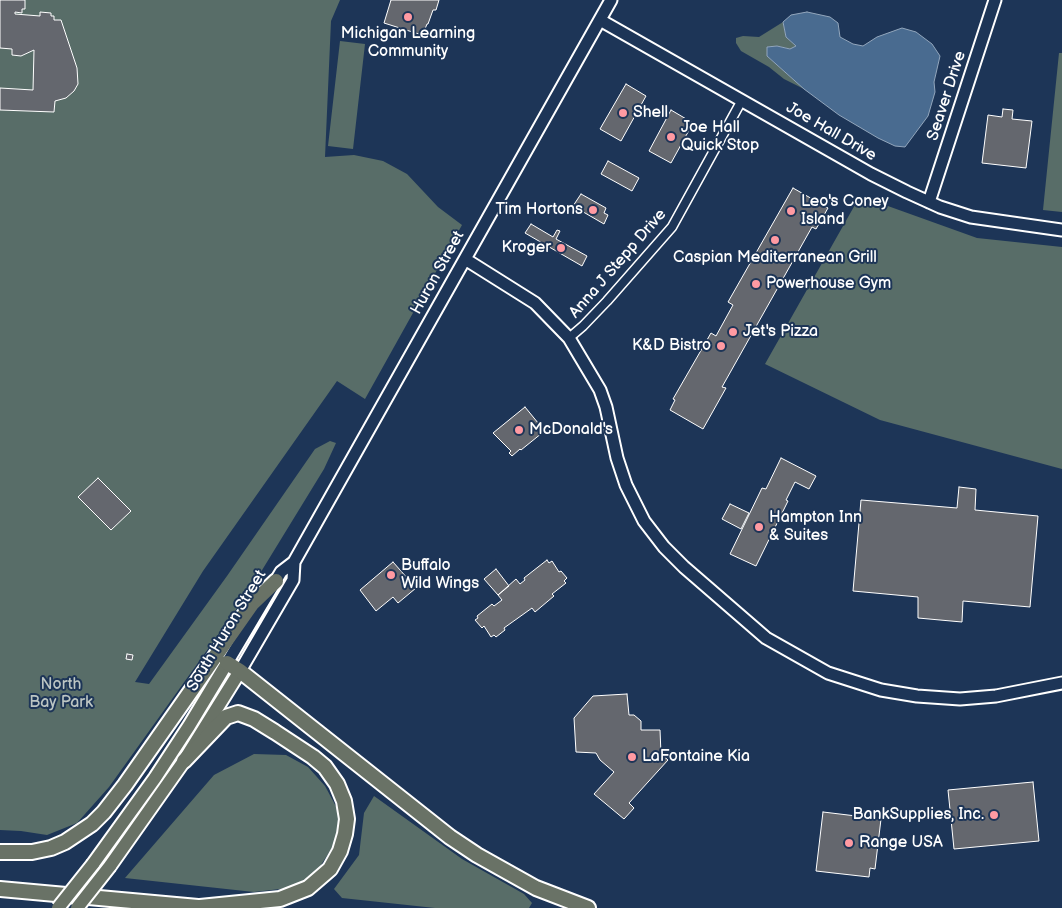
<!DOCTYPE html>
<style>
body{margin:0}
canvas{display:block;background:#1d3557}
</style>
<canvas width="1062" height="908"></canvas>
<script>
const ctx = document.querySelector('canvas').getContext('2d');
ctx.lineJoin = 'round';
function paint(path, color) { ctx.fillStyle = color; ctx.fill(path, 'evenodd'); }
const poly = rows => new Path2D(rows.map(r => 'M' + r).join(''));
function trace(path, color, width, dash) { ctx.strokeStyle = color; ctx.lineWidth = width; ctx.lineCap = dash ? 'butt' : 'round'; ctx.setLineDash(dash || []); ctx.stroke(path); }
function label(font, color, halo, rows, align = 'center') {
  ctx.font = font + ' "Balsamiq Sans",sans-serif'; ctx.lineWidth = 4; ctx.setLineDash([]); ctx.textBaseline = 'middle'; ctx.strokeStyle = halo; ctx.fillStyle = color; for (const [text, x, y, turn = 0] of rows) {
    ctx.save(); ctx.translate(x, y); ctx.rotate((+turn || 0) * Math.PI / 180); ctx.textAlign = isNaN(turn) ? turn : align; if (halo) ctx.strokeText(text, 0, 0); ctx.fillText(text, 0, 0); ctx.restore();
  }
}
paint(poly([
 [0,0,340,0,331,21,325,157,354,155,383,161,407,174,438,207,462,225,365,399,337,381,203,571,135,682,149,684,227,576,315,449,330,441,336,443,324,469,248,593,109,787,77,823,47,835,21,831,0,830],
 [783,22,786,37,796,46,791,49,777,46,767,47,767,56,804,89,784,79,769,67,741,51,736,43,736,38,743,36,759,37],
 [340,41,365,44,353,149,328,146],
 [1059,53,1062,53,1062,212,1043,210],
 [860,196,977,238,1062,247,1062,469,880,420,765,364],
 [254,754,286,755,308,767,325,786,339,812,336,842,315,874,289,888,254,892,125,878,214,775],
 [374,796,462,859,524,894,532,903,529,908,435,908,342,898,334,889,359,855,364,813]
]), '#586d68');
const water = poly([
 [807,12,830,17,838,23,840,37,853,44,863,46,877,37,902,28,916,32,932,44,940,56,934,82,935,92,928,116,905,147,895,146,878,138,839,115,804,89,767,56,767,47,777,46,790,49,796,46,786,37,783,22,791,15,807,12]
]);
paint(water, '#496b90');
trace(water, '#92a6bc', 1);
const building = poly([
 [0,0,25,0,25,9,22,9,22,13,15,12,15,14,40,16,40,12,51,13,51,16,54,16,54,20,61,20,77,68,78,84,74,91,66,98,55,101,54,112,0,110,0,88,33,90,34,50,21,56,12,55,12,49,0,48,0,0],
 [391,0,439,0,436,10,433,10,428,24,427,24,425,29,424,29,422,35,384,23,391,0],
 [626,84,646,96,621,141,600,129,626,84],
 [1003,109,1013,110,1012,119,1032,121,1026,168,982,163,988,115,1002,117,1003,109],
 [671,110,693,123,671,163,649,151,671,110],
 [608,161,639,178,632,191,601,174,608,161],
 [793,188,828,208,816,229,812,227,722,387,726,388,703,429,670,410,675,400,673,399,711,333,716,336,733,305,728,302,793,188],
 [581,194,606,208,604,213,608,215,604,224,573,206,581,194],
 [531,224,553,237,557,230,560,231,556,239,587,256,582,266,525,233,531,224],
 [525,407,543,429,541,432,542,433,521,450,520,449,512,456,509,453,511,451,493,433,525,407],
 [781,458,816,476,809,489,795,482,786,500,788,501,756,566,730,554,762,488,766,489,781,458],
 [98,478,131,511,111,530,78,497,98,478],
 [959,487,976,489,975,510,1038,516,1030,607,963,601,962,622,918,618,918,597,853,591,861,500,957,508,959,487],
 [730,504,749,513,741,529,722,519,730,504],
 [547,560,549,563,552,561,559,572,561,571,567,578,564,581,566,583,552,594,554,596,535,612,532,608,504,628,505,630,496,637,494,635,491,637,484,626,482,628,475,620,478,618,477,616,492,604,494,606,502,600,498,595,516,579,520,584,525,580,524,578,547,560],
 [393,562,416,588,398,603,393,597,376,611,360,590,393,562],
 [496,569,509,586,498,595,484,579,496,569],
 [127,654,133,655,132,660,126,659,127,654],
 [627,694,629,715,634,715,641,721,641,730,660,730,661,754,668,760,629,803,634,808,624,819,594,794,614,772,600,760,596,753,576,752,574,718,593,696,627,694],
 [1033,782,1039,841,954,849,948,790,1033,782],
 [823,812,881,819,875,869,870,868,869,877,816,871,823,812]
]);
paint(building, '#64676e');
trace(building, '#fff', 1);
const street = poly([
 [569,338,583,326,607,301,672,227,742,100]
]);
const secondary = poly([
 [600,20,871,174,907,192,940,207,971,217,1062,230],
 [929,202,995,0],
 [465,259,535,303,569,338,600,390,606,407,617,458,626,485,644,521,664,547,684,567,766,638,828,673,881,690,917,696,960,699,996,696,1062,683],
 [227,663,281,572,294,562,611,0],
 [240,671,293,580,294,562]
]);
const primary = poly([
 [93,864,155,778,189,726,227,663],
 [110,866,184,761,240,671]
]);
const highway = poly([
 [227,663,240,671,450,837,477,855,536,888,588,908],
 [184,761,226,717,238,713,254,719,275,732,313,757,325,767,337,784,344,801,347,819,345,834,340,851,330,869,308,888,280,899,200,907],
 [0,852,32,852,51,848,65,842,92,824,104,812,125,785,252,604,276,581],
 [0,889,209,908]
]);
trace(street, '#fff', 11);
trace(secondary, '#fff', 15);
trace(primary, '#fff', 16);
trace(highway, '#fff', 18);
trace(street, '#1d3557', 8);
trace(secondary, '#1d3557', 11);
trace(primary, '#697266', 12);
trace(highway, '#697266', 14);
const primaryBridge = poly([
 [58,908,93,864],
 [77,908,110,866]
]);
trace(primaryBridge, '#fff', 16, []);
trace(primaryBridge, '#697266', 12);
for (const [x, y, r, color] of [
 [408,17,5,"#ff9aa2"],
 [623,113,5,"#ff9aa2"],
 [671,137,5,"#ff9aa2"],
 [593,210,5,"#ff9aa2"],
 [791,211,5,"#ff9aa2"],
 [775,240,5,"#ff9aa2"],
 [561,248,5,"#ff9aa2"],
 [756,284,5,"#ff9aa2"],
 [733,332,5,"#ff9aa2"],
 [721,346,5,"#ff9aa2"],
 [519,430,5,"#ff9aa2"],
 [759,527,5,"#ff9aa2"],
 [391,575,5,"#ff9aa2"],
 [632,757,5,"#ff9aa2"],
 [994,815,5,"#ff9aa2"],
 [849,843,5,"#ff9aa2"]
]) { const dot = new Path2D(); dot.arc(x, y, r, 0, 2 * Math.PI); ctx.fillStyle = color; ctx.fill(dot); trace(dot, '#1d3557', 2); }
label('16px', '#fff', '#1d3557', [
 ["Michigan Learning",408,34,"center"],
 ["Community",408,52,"center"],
 ["Shell",633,113],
 ["Joe Hall",681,128],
 ["Quick Stop",681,146],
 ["Leo's Coney",801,202],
 ["Island",801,220],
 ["Tim Hortons",583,210,"right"],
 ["Kroger",551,248,"right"],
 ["Caspian Mediterranean Grill",775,258,"center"],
 ["Powerhouse Gym",766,284],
 ["Jet's Pizza",743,332],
 ["K&D Bistro",711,346,"right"],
 ["McDonald's",529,430],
 ["Hampton Inn",769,518],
 ["& Suites",769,536],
 ["Buffalo",401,566],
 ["Wild Wings",401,584],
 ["LaFontaine Kia",642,757],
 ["BankSupplies, Inc.",984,815,"right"],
 ["Range USA",859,843]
], 'left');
label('16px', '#fff', '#1d3557', [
 ["Seaver Drive",947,96,-72],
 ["Joe Hall Drive",831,132,30],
 ["Anna J Stepp Drive",618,264,-49],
 ["Huron Street",438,273,-61],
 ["South Huron Street",227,631,-59]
]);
label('16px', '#bcc5c3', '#1d3557', [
 ["North",61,685],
 ["Bay Park",61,703]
]);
</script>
